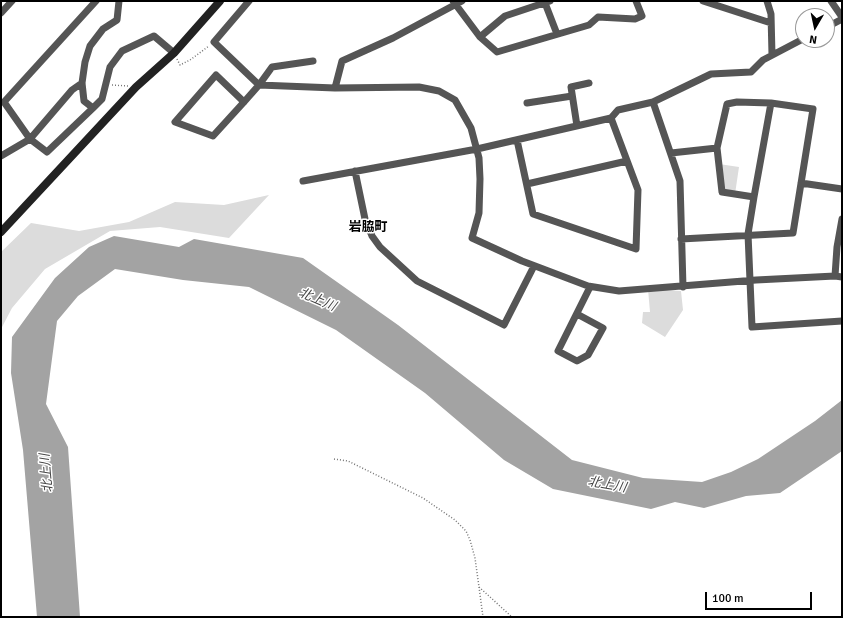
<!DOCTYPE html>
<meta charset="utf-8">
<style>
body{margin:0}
#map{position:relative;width:843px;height:618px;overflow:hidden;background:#fff;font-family:Signika,sans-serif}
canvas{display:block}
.frame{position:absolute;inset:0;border:2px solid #000;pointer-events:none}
.north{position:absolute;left:795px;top:8px;width:40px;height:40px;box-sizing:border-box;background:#fff;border:1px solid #999;border-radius:50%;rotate:189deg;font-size:11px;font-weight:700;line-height:16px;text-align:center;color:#000}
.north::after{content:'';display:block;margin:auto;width:14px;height:18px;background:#000;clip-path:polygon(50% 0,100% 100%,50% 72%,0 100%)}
.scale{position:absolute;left:705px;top:592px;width:107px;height:18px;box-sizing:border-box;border:2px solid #000;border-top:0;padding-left:5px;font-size:12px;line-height:14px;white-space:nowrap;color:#000;-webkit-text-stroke:3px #fff;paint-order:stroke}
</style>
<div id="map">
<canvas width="843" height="618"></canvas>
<div class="frame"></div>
<div class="north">N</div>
<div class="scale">100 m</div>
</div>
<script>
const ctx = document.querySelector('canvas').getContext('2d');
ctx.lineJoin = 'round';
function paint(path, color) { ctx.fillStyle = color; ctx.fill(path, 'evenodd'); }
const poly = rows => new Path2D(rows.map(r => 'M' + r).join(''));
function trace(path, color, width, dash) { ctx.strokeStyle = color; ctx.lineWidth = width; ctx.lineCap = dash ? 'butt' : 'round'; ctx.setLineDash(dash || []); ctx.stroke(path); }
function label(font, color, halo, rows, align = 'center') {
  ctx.font = font + ' Signika,"Noto Sans JP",sans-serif'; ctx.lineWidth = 3; ctx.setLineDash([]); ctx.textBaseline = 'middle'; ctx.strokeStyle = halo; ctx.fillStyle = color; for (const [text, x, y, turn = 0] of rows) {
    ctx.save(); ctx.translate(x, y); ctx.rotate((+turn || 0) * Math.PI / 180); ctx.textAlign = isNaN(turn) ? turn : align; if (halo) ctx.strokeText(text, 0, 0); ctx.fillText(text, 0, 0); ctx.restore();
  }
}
paint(poly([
 [719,164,739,167,735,194,722,192],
 [269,195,229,238,160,227,110,231,45,269,12,308,1,329,1,252,31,223,79,231,129,222,175,202,224,205],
 [648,289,681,291,683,310,665,337,642,323,643,312,650,312]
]), '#dcdcdc');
paint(poly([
 [114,236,179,247,194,239,303,258,398,325,572,460,643,478,702,482,731,472,758,459,815,421,842,400,842,451,780,493,746,496,704,508,675,502,651,509,553,489,504,460,425,393,336,330,249,287,183,280,115,269,78,296,57,321,46,404,68,447,80,617,37,617,23,450,11,373,12,337,55,278,89,247]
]), '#a3a3a3');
trace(poly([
 [177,59,180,65,190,60,209,46],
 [112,85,128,86],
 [334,459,348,461,423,498,455,520,466,531,470,540,475,558,479,587,512,617],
 [479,587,483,617]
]), '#777', 1.5, [1, 2]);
trace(poly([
 [119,1,117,20,103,29,90,46,85,62,82,83,84,101,93,108,102,99,110,67,122,51,154,36,174,53],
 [249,1,214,42,259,85,335,88,419,87,439,91,455,100,471,128,479,158,480,179,479,213,472,238,522,261,588,286,619,291,756,280,835,276,842,277],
 [453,1,480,37,497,52,589,25,598,17,635,19,642,16,636,1],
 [703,1,771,23],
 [767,1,771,14,772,55],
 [831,1,842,17],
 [545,3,557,34],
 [1,13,12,1],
 [827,27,842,19],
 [480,37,505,16,550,1],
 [335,88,342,61,393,38,462,1],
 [244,102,216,75,175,122,213,136,244,102,259,85,272,67,313,61],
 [653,102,680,181,683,287],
 [527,103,572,96],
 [93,108,47,152,30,139,4,102,96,1],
 [577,126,571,87,589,83],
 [517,140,533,214,636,249,638,190,611,118],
 [671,153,717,148],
 [1,156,30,139,72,90,82,83],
 [355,171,365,219,372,236,380,247,417,281,504,325,534,266],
 [303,181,477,149,611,118,618,110,653,102,711,74,751,72,763,60,803,39],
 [801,183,842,189],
 [527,184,627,161],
 [754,197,722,192,717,148,727,104,737,102,771,103,754,197,748,234,752,327,842,321],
 [681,239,793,233,813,109,771,103],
 [835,276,837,247,842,219],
 [577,314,603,328,588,355,577,361,558,351,590,287]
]), '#555', 7);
trace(poly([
 [1,232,136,87,174,53,220,1]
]), '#222', 8);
label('bold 13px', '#000', '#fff', [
 ["岩脇町",368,228]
]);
label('italic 13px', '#444', '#fff', [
 ["北上川",317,300,23],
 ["北上川",47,473,-95],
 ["北上川",607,485,10]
]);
</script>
